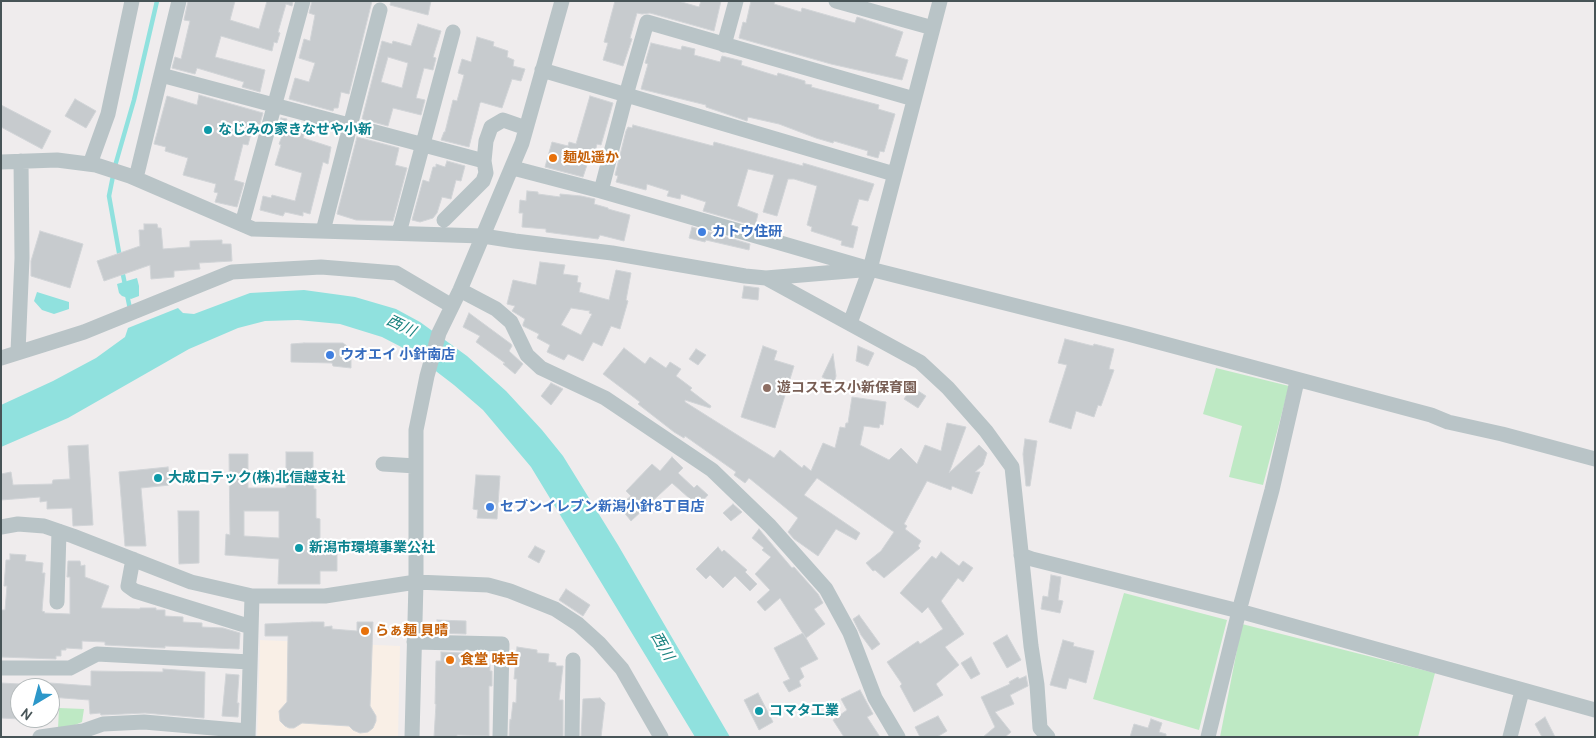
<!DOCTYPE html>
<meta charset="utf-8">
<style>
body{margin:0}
#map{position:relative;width:1596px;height:738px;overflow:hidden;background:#efeced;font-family:Cabin,sans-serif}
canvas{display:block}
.frame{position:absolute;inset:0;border:2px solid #475457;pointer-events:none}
.north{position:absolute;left:10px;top:678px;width:50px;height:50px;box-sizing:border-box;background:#fff;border:1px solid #b5bbbc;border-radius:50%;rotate:217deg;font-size:14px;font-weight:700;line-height:20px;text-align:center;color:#475457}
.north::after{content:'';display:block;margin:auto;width:18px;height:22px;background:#2c97c9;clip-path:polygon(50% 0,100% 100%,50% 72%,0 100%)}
</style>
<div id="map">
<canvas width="1596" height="738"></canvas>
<div class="frame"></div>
<div class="north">N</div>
</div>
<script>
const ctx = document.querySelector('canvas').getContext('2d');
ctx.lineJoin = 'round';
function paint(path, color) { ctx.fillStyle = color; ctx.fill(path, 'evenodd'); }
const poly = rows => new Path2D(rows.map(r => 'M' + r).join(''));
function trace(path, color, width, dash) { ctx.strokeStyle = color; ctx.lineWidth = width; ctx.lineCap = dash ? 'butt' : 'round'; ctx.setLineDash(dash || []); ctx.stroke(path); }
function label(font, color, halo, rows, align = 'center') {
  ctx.font = font + ' Cabin,"Noto Sans JP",sans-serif'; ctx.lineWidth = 4.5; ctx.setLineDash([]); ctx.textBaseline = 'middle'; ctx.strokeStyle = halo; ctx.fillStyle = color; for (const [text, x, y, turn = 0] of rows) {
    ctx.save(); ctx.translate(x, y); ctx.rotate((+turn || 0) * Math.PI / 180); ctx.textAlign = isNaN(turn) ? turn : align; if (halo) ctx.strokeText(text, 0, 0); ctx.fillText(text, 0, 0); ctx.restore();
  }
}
paint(poly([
 [260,640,400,646,398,737,257,737]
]), '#f9efe6');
paint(poly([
 [1216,368,1289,386,1263,485,1229,477,1242,426,1203,414],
 [1124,593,1227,620,1199,730,1093,699],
 [1242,624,1435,673,1418,737,1220,737],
 [59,708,84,709,82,722,68,728,58,729]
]), '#bee9c4');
paint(poly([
 [137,278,139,286,139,296,131,299,122,296,119,293,117,284],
 [304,290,355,297,396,309,420,322,467,356,506,391,542,430,563,456,618,545,730,737,695,737,531,467,483,410,454,385,411,352,382,337,340,324,298,320,265,321,238,328,189,349,68,418,1,447,1,405,53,381,96,358,125,337,128,328,178,308,183,313,194,314,250,293],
 [37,292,69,302,69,309,54,314,42,310,34,301]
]), '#90e1de');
trace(poly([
 [120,258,109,196,115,166,134,100,157,1],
 [122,270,130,309]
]), '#90e1de', 4.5);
const building = poly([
 [188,1,235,1,230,20,259,29,267,1,293,1,292,6,286,4,278,32,280,33,277,43,274,42,272,51,221,36,215,57,265,70,260,92,242,87,244,82,197,68,195,74,172,68,175,57,181,59,190,21,184,20,188,1],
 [312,1,372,1,349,94,341,92,338,108,334,108,333,111,289,99,295,78,309,82,315,63,299,58,304,39,310,41,315,15,309,13,312,1],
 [391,1,431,1,428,15,390,5,391,1],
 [615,1,678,1,699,7,701,1,721,1,714,31,650,13,642,14,637,13,630,38,632,39,623,66,603,60,608,43,604,42,615,1],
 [751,1,775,1,774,4,801,12,802,8,855,23,857,17,903,32,895,56,908,60,902,80,831,64,739,38,743,22,746,23,751,1],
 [418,24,441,31,433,57,436,58,433,70,424,68,416,98,425,100,421,115,393,108,388,126,362,119,382,41,392,44,393,41,411,46,418,24],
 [388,57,408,63,402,88,381,82,388,57],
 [477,37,494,42,493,46,508,51,507,57,514,60,513,66,525,69,521,81,512,79,502,108,481,102,480,103,469,147,441,140,444,132,445,132,453,100,457,101,464,75,458,73,462,59,471,62,477,37],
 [651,43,681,50,682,46,695,49,694,55,720,62,722,56,742,61,741,65,777,76,778,73,805,81,805,84,812,85,811,87,879,105,878,109,895,114,884,152,880,151,878,158,867,155,868,151,834,141,833,143,816,138,779,124,748,117,747,121,706,107,706,105,641,89,648,64,645,63,651,43],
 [199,95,263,113,259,127,253,126,248,145,243,144,234,180,244,183,237,207,215,202,218,193,214,192,216,184,183,175,188,158,165,151,166,147,154,144,167,96,197,105,199,95],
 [590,96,613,103,601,145,597,144,592,164,588,162,583,177,545,167,552,142,568,146,569,142,576,144,590,96],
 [75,99,96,111,86,128,65,116,75,99],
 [1,105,51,131,42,149,1,127,1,105],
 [281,118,287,119,285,126,305,131,303,138,331,147,328,164,323,162,310,214,303,212,303,216,285,212,283,216,260,210,263,196,271,198,272,195,295,201,302,173,275,165,281,145,279,144,282,136,276,134,281,118],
 [633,125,713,146,714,142,803,166,803,163,874,184,868,201,859,199,851,225,858,227,853,248,841,245,842,241,811,231,812,227,807,225,817,186,794,179,788,179,777,216,763,212,774,175,748,169,737,206,758,214,755,226,703,211,706,202,681,194,680,199,667,196,669,191,647,184,646,190,616,182,618,176,615,175,626,131,628,127,632,128,633,125],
 [357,137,399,148,395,165,407,168,393,221,356,220,337,214,357,137],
 [447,161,465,166,461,181,456,180,451,199,442,197,437,213,433,218,420,222,412,220,423,180,429,182,433,167,436,167,436,164,445,167,447,161],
 [527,191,538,192,538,194,560,197,560,194,581,196,595,199,594,204,608,208,608,209,630,215,624,241,600,235,598,239,546,232,546,229,522,227,523,213,519,213,520,200,526,201,527,191],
 [144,224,157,224,158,228,161,228,163,249,190,247,190,241,222,240,222,244,231,244,232,261,199,263,200,269,174,271,174,277,151,279,150,265,104,281,97,261,140,246,139,230,144,230,144,224],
 [692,227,750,244,749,250,706,240,705,242,689,238,692,227],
 [40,231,83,244,70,288,31,276,31,261,40,231],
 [540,262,565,265,563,274,578,276,577,282,581,283,579,292,609,300,616,270,631,273,626,300,628,301,620,329,611,326,602,346,593,342,583,361,568,354,564,360,547,352,550,345,537,338,539,334,523,326,523,324,525,319,512,311,515,306,507,304,513,280,536,285,540,262],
 [571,308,590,311,589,313,592,314,581,335,561,325,571,308],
 [744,286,759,288,758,300,742,298,744,286],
 [469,313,511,344,512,346,509,351,523,364,515,374,503,364,505,363,476,342,480,336,463,327,469,313],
 [1065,339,1093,346,1094,344,1114,349,1109,369,1114,370,1101,406,1098,405,1094,417,1076,411,1071,429,1049,422,1067,365,1058,363,1065,339],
 [304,343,343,343,351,349,351,368,333,366,332,363,291,362,291,344,304,343],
 [763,346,777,351,774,360,794,366,775,428,741,417,763,346],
 [858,346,874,353,868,366,856,361,858,346],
 [624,348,645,364,650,357,666,368,670,362,681,369,676,376,692,388,690,390,711,406,710,408,685,400,685,402,774,458,780,450,802,468,804,465,811,471,823,443,835,448,840,427,845,428,846,423,848,423,852,397,886,402,883,425,880,424,879,428,864,426,860,445,889,460,901,448,917,464,925,445,941,451,947,423,966,427,949,473,979,445,987,453,983,465,975,472,980,472,972,494,952,486,951,490,927,481,904,524,907,526,905,529,921,541,918,546,920,548,884,578,875,570,873,571,866,563,881,551,894,532,817,478,804,495,860,533,856,540,836,529,818,556,794,539,788,532,798,518,749,478,745,483,734,475,736,472,685,436,684,438,674,432,638,404,640,402,603,374,624,348],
 [696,349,706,355,698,365,689,359,696,349],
 [833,354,836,376,834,383,822,377,833,354],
 [551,383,563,389,551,405,541,396,551,383],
 [912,387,926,396,918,408,904,399,912,387],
 [1025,439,1037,441,1030,486,1026,486,1023,454,1025,439],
 [88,445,93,525,73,526,72,508,47,509,47,501,40,502,40,497,1,500,1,474,11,472,13,485,52,484,53,480,70,479,68,446,88,445],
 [286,452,313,452,313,480,314,489,316,489,316,518,320,519,320,551,337,551,337,571,320,571,320,584,278,584,279,559,225,555,226,534,230,535,229,454,248,454,248,488,286,488,286,452],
 [244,511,279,511,279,538,244,536,244,511],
 [672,457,683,468,678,473,694,488,697,485,708,495,698,506,672,483,631,521,619,506,631,496,626,491,652,464,660,471,672,457],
 [168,467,170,485,141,488,146,546,125,546,119,472,168,467],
 [476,475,500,476,497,519,477,518,478,510,473,509,476,475],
 [733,504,742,512,731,521,723,513,733,504],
 [178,511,199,511,199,563,179,564,178,511],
 [759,529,792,568,794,567,818,594,823,603,814,609,825,624,806,638,780,598,765,611,757,602,770,590,755,574,771,557,762,550,764,548,752,538,759,529],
 [535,546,545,551,539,563,528,557,535,546],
 [718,547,722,552,724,550,747,570,745,572,757,584,750,591,735,576,723,588,710,575,706,579,696,569,718,547],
 [941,552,959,566,963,561,973,568,963,582,958,578,941,601,964,634,945,647,959,665,936,684,943,695,914,712,900,686,902,684,887,662,918,641,920,644,943,629,928,607,922,613,900,593,932,556,936,559,941,552],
 [10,554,26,555,25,561,43,563,42,573,45,573,42,611,45,612,44,613,70,614,70,577,67,577,68,561,80,561,81,566,85,565,85,577,109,586,101,608,140,609,140,608,156,608,156,610,165,610,165,616,183,617,183,622,202,623,202,627,223,628,240,633,239,649,165,646,165,648,105,645,105,642,82,641,82,649,66,648,66,650,61,650,61,656,56,656,56,659,1,657,1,610,5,610,7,586,4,586,6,560,10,560,10,554],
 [1051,575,1061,577,1058,600,1063,601,1060,613,1041,609,1043,596,1048,597,1051,575],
 [566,589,590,605,583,616,559,600,566,589],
 [859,615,880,644,872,650,861,635,853,619,859,615],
 [437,620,466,621,466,634,437,633,437,620],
 [312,622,324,622,324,627,332,626,332,629,357,631,357,622,373,622,370,706,376,716,376,721,373,728,368,732,360,733,353,730,349,726,302,723,294,728,289,728,285,726,280,721,279,711,287,702,288,636,265,636,265,624,312,622],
 [803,633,818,659,800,668,804,677,799,681,801,686,789,692,783,682,790,679,774,648,803,633],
 [1007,635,1021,660,1007,668,993,643,1007,635],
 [1063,640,1074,643,1073,646,1094,651,1086,683,1069,678,1066,689,1050,685,1063,640],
 [517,647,537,650,537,653,549,654,548,662,556,663,556,666,563,666,559,700,563,700,563,737,509,737,510,719,511,720,513,702,516,703,517,679,514,679,517,647],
 [441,652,484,654,484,663,490,663,490,671,492,671,492,686,489,686,489,736,457,735,457,737,434,737,436,704,435,704,436,661,441,661,441,652],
 [971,657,980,674,971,679,961,663,971,657],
 [163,669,205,672,204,718,145,713,101,715,100,713,90,714,89,700,50,697,50,683,91,686,91,671,163,672,163,669],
 [226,674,239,675,237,703,239,703,238,717,222,716,226,674],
 [1026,676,1028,686,1010,695,1014,704,995,712,1011,732,1005,737,983,737,995,727,981,697,1010,684,1009,682,1018,677,1019,679,1026,676],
 [1,683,20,684,20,719,1,718,1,683],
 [860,690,873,714,867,717,880,737,844,737,833,720,847,710,841,699,860,690],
 [758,693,773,722,759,730,744,700,758,693],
 [600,698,605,703,601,737,581,737,583,699,600,698],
 [938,716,947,731,937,737,920,737,915,727,938,716],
 [1545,717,1555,737,1542,737,1535,724,1545,717],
 [1151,719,1162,723,1159,732,1166,734,1166,737,1130,737,1134,724,1148,728,1151,719]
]);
paint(building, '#c7cbce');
trace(building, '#d1d4d7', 1);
trace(poly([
 [836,1,933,28],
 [724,45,736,1],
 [542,70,894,174],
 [161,75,484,161],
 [1,162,57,160,96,165,130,176,253,229,483,236,515,241,612,253,745,276,766,278,861,270],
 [90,164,108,114,132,1],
 [513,168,601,191,870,269,1128,334,1431,415,1448,422,1502,434,1595,459],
 [136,178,179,1],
 [601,191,626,95,647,22,914,99],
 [444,220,483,181,486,173,484,161,486,141,491,127,503,120,526,128],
 [242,224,303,1],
 [323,231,380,10],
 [399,233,453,32],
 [766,278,920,362,948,388,986,431,1012,467,1031,646,1037,685,1040,728,1048,737],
 [460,290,496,309,511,322,527,355,541,368,605,398,712,470,770,526,826,589,850,633,875,698,898,737],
 [850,323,870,269,940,1],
 [18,352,22,258,21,161],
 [1,358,84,332,232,272,321,267,396,273,452,306],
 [383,464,416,466],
 [1,527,18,524,44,526,73,536,191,582,252,596,325,596,416,582,488,585,510,591,555,609,578,624,599,643,622,669,661,737],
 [1021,555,1032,559,1239,611,1595,710],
 [133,559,128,586,135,591,251,627],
 [57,602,59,531],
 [414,642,502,644,500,737],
 [1,668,70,668,97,654,250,662],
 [40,737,83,731,103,724,144,722,248,731],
 [248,737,252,596],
 [412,737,416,582,416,430,427,376,439,333,460,290,522,143,562,1],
 [572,737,573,660],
 [1208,737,1239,611,1272,490,1297,381],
 [1510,737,1522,691]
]), '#b9c4c7', 15);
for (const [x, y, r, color] of [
 [208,130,5,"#0f9aa8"],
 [553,158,5,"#e8710a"],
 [702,232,5,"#3f7fe0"],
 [330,355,5,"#3f7fe0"],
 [767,388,5,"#8d6e63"],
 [158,478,5,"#0f9aa8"],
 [490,507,5,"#3f7fe0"],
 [299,548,5,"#0f9aa8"],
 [365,631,5,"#e8710a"],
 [450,660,5,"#e8710a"],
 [759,711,5,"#0f9aa8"]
]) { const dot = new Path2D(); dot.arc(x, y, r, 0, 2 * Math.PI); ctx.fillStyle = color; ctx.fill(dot); trace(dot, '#fff', 2); }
label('bold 14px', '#0d838f', '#fff', [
 ["なじみの家きなせや小新",218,130],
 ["大成ロテック(株)北信越支社",168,478],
 ["新潟市環境事業公社",309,548],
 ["コマタ工業",769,711]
], 'left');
label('bold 14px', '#c56008', '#fff', [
 ["麺処遥か",563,158],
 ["らぁ麺 貝晴",375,631],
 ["食堂 味吉",460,660]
], 'left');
label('bold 14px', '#366cbe', '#fff', [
 ["カトウ住研",712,232],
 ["ウオエイ 小針南店",340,355],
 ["セブンイレブン新潟小針8丁目店",500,507]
], 'left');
label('bold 14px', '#785e54', '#fff', [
 ["遊コスモス小新保育園",777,388]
], 'left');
label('italic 15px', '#1a827f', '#fff', [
 ["西川",401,326,26],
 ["西川",662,646,60]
]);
</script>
